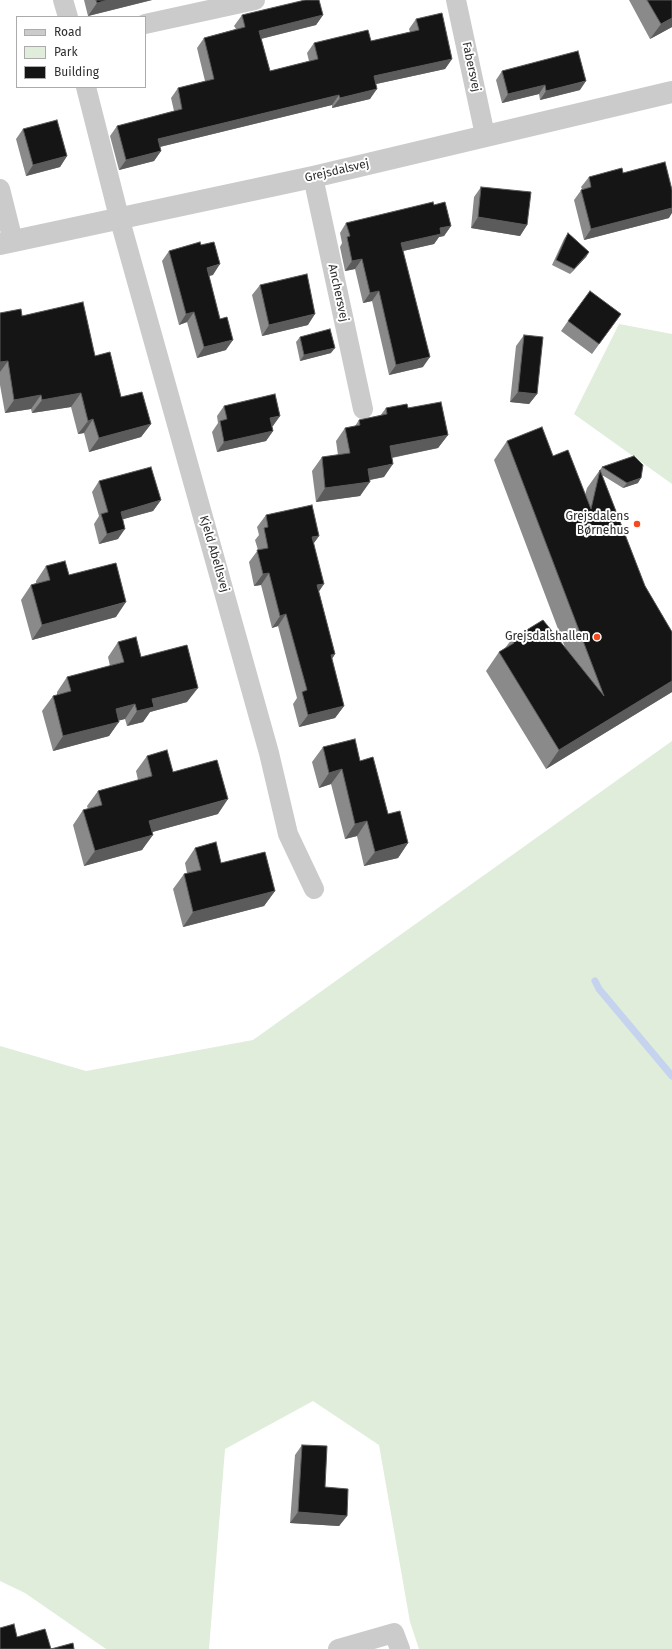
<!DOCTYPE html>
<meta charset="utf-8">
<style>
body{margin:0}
#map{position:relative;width:672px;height:1649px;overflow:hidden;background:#fff;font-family:"Fira Sans",sans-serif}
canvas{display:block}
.legend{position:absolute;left:16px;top:16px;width:130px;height:72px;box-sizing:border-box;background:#fff;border:1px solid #ababab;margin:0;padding:5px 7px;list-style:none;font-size:12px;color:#2e2e2e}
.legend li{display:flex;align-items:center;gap:8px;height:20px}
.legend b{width:20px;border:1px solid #ababab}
</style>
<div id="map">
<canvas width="672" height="1649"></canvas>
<ul class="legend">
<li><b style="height:5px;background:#cbcbcb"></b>Road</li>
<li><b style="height:11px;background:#dfedda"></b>Park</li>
<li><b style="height:11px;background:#151515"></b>Building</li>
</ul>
</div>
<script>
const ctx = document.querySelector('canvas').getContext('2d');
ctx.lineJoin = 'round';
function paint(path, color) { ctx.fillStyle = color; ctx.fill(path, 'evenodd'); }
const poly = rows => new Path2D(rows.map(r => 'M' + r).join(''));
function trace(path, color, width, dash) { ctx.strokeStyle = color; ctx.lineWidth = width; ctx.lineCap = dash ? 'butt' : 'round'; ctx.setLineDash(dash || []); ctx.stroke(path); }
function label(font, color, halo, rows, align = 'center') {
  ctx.font = font + ' "Fira Sans",sans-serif'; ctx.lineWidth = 4; ctx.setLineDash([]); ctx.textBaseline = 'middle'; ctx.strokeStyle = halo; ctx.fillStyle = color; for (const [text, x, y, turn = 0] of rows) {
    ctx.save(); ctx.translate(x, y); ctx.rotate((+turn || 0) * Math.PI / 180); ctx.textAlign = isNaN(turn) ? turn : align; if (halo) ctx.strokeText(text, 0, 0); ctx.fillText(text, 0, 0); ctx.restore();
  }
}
paint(poly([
 [619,324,672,334,672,484,574,414],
 [672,741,672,1649,419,1649,410,1622,379,1445,313,1401,225,1449,209,1649,106,1649,25,1593,0,1581,0,1046,86,1071,253,1040]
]), '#dfedda');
trace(poly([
 [595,981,599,989,672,1076]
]), '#c5d3ef', 7);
trace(poly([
 [63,0,68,17],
 [456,0,485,135],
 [145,24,255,0],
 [86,87,119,217,269,753,288,834,314,889],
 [313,177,363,409],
 [0,189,13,241],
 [338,1649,394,1633,400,1649]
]), '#cbcbcb', 20);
trace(poly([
 [0,244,313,177,672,92]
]), '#cbcbcb', 22);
paint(poly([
 [84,0,152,0,88,16],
 [629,0,672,0,672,27,650,39],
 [242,15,323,15,316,25,261,39,270,71,309,61,307,53,314,43,371,41,410,32,409,29,416,19,452,59,445,69,376,84,370,99,332,108,332,105,160,147,161,151,154,161,119,170,110,136,117,126,174,111,171,98,178,88,205,81,197,48,204,38,236,29,234,26],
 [502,71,580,90,540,100,539,94,502,103,496,80],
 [23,129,67,156,60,167,26,176,16,139],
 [623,173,669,218,584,240,574,200,582,189,581,187,589,177],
 [481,187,527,225,520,236,471,228,474,197],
 [434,205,451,226,444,236,439,237,434,244,403,251,423,367,389,375,372,301,363,303,355,269,345,271,340,247,342,243,340,233,346,223],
 [568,233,589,252,586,257,570,274,552,265,564,239],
 [169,251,213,275,209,276,226,350,197,358,187,322,179,325,162,261],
 [260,285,308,325,262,336,252,295],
 [0,313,22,316,95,356,121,397,151,424,141,437,89,452,84,433,78,434,71,407,32,413,31,409,5,413,0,385],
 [621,314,592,354,561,331,568,321],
 [524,335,537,394,529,404,510,402,516,346],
 [300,337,331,353,300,361,296,342],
 [224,406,280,416,272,426,273,431,266,441,217,452,212,432,218,423,217,416],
 [386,408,408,408,448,435,438,448,392,458,384,477,370,480,360,496,316,502,312,471,322,457,338,455,336,441,345,428,355,426,359,420,380,416],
 [507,441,585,495,587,488,602,467,638,483,623,488,602,475,645,586,672,632,672,692,546,769,486,671,499,652,505,648,512,639,566,650,494,460],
 [99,481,161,500,153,511,123,519,118,539,99,544,94,524,99,516,92,492],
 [266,515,319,536,314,543,319,592,335,654,332,659,344,706,335,718,299,727,293,704,297,698,278,626,272,628,261,585,254,586,249,562,258,550,255,540,259,535,257,527],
 [46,566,69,575,116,617,32,640,21,600,31,585,36,583,36,581],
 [118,642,141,657,187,702,150,712,143,722,127,726,125,719,119,720,109,736,53,751,42,711,53,696,57,695,57,692,67,677,110,666,108,657],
 [323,747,360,761,388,814,408,843,398,858,364,866,357,836,345,839,331,784,319,788,312,762],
 [147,756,173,772,218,814,152,832,142,850,84,866,73,825,83,810,88,809,87,806,98,791,138,780,136,771],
 [195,848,221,863,275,891,264,906,183,927,173,889,184,874,187,873,185,863],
 [302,1445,325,1487,347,1516,339,1526,290,1523,295,1455]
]), '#8a8a8a');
paint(poly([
 [108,0,152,0,88,16,97,3],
 [323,15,316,25,252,41,259,31],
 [672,18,672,27,650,39,661,24],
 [452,59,445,69,367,86,374,76],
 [586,81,580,90,540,100,546,91],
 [545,85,539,94,502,103,508,94],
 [377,89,370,99,332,108,340,98],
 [339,95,332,105,151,149,158,139],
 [161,151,154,161,119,170,126,160],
 [67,156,60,167,26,176,33,165],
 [672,208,672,213,669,218,584,240,591,229],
 [478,217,527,225,520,236,471,228],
 [451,226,444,236,439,237,434,244,394,253,401,243,440,228],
 [589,252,586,257,570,274,574,269],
 [362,259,355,269,345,271,352,261],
 [220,264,213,275,199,278,207,268],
 [379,291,372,301,363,303,370,293],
 [194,312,187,322,179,325,186,314],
 [315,314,308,325,262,336,269,325],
 [233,340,226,350,197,358,204,347],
 [335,348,331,353,300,361,304,355],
 [430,357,423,367,389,375,396,365],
 [8,361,0,372,0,362],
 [518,392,537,394,529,404,510,402],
 [81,393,71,407,32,413,42,400],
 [41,395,31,409,5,413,14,400],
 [280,416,273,426,263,429,270,418],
 [93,419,84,433,78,434,88,421],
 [151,424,141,437,89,452,99,438],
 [273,431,266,441,217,452,224,442],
 [448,435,438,448,380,460,390,446],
 [393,464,384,477,359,482,368,469],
 [641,478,638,483,623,488,627,483],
 [370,482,360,496,316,502,325,488],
 [161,500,153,511,113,522,121,512],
 [125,529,118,539,99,544,107,534],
 [319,536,310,548,312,537],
 [269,573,261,585,254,586,263,574],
 [324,584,316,596,317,585],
 [126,602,116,617,32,640,42,625],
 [286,614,278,626,272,628,280,616],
 [335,654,327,666,331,655],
 [672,681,672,692,546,769,559,750],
 [198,688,187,702,150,712,143,722,127,726,137,711,152,699],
 [135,704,125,719,106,724,116,709],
 [344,706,335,718,299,727,308,715],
 [119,722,109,736,53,751,63,736],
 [342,769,331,784,319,788,329,773],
 [228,799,218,814,138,836,149,821],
 [367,821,357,836,345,839,355,824],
 [153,835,142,850,84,866,95,851],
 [408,843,398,858,364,866,375,852],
 [275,891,264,906,183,927,193,912],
 [298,1512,347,1516,339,1526,290,1523]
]), '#5b5b5b');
const building = poly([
 [96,0,108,0,97,3,96,0],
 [305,0,319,0,323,15,259,31,270,71,318,59,314,43,368,30,371,41,419,30,416,19,442,13,452,59,374,76,377,89,340,98,339,95,158,139,161,151,126,160,117,126,182,109,178,88,214,79,204,38,245,27,242,15,305,0],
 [647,0,672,0,672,18,661,24,647,0],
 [578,51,586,81,546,91,545,85,508,94,502,71,578,51],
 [57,120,67,156,33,165,23,129,57,120],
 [665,162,672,190,672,208,591,229,581,190,591,187,589,177,622,168,623,173,665,162],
 [481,187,531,192,527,225,478,217,481,187],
 [433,202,434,205,445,202,451,226,440,228,441,234,401,243,430,357,396,365,379,291,370,293,362,259,352,261,347,237,350,236,346,223,433,202],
 [568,233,589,252,574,269,556,260,568,233],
 [200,242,201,245,214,242,220,264,207,268,220,319,227,317,233,340,204,347,194,312,186,314,169,251,200,242],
 [307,274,315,314,269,325,260,285,307,274],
 [590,291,621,314,599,344,568,321,590,291],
 [83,302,95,356,110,352,121,397,142,392,151,424,99,438,93,419,88,421,81,393,42,400,41,395,14,400,8,361,0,362,0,313,21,309,22,316,83,302],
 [330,329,335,348,304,355,300,337,330,329],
 [524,335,543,337,537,394,518,392,524,335],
 [275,394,280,416,270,418,273,431,224,442,220,421,227,419,224,406,275,394],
 [441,402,448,435,390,446,393,464,368,469,370,482,325,488,322,457,350,453,345,428,360,425,359,420,387,414,386,408,407,404,408,408,441,402],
 [542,427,553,456,568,450,591,509,600,470,645,586,672,632,672,681,559,750,499,652,514,643,512,639,543,620,604,696,507,441,542,427],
 [634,456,643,465,641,478,627,483,602,467,634,456],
 [151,467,161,500,121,512,125,529,107,534,101,514,108,512,99,481,151,467],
 [312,505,319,536,312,537,324,584,317,585,335,654,331,655,344,706,308,715,302,692,307,690,286,614,280,616,269,573,263,574,257,550,268,548,264,528,268,527,266,515,312,505],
 [65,561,69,575,116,563,126,602,42,625,31,585,50,580,46,566,65,561],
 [136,637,141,657,187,645,198,688,152,699,154,707,137,711,135,704,116,709,119,722,63,736,53,696,71,691,67,677,124,662,118,642,136,637],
 [355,739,360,761,373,757,388,814,400,811,408,843,375,852,367,821,355,824,342,769,329,773,323,747,355,739],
 [167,750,173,772,217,760,228,799,149,821,153,835,95,851,83,810,102,805,98,791,152,776,147,756,167,750],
 [216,842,221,863,265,852,275,891,193,912,184,874,201,870,195,848,216,842],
 [302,1445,327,1446,325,1487,348,1489,347,1516,298,1512,302,1445],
 [14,1624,17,1637,45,1629,51,1649,73,1643,74,1649,0,1649,0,1628,14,1624]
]);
paint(building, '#151515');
trace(building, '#5b5b5b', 1);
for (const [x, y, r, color] of [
 [637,524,4,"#f54a20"],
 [597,637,4,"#f54a20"]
]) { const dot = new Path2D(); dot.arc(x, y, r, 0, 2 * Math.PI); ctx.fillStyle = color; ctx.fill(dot); trace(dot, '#fff', 1.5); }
label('12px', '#2e2e2e', '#fff', [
 ["Fabersvej",471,67,78],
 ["Grejsdalsvej",337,171,-13],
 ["Anchersvej",338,293,78],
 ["Kjeld Abellsvej",214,554,74]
]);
label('12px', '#2e2e2e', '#fff', [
 ["Grejsdalens",629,517],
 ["Børnehus",629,531],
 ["Grejsdalshallen",589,637]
], 'right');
</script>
